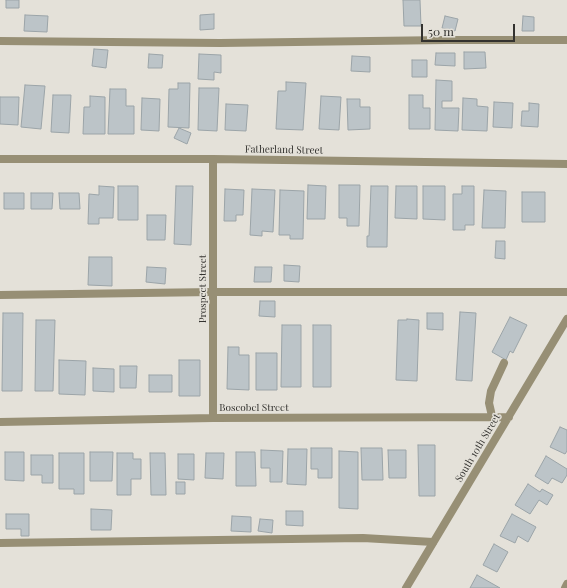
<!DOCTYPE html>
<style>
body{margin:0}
#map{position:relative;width:567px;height:588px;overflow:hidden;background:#e4e1d9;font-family:"Playfair Display",serif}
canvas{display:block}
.scale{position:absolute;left:421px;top:24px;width:94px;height:18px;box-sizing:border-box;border:2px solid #33322f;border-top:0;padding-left:5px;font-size:12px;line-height:14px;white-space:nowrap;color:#33322f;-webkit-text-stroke:3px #e4e1d9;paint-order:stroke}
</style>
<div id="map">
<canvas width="567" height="588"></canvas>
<div class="scale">50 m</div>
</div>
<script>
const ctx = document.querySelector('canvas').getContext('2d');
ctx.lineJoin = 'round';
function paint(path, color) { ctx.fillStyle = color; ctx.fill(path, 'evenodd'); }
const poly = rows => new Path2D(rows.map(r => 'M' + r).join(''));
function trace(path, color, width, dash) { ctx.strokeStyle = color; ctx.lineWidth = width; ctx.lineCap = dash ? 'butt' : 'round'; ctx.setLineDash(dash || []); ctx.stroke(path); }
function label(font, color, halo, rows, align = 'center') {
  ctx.font = font + ' "Playfair Display",serif'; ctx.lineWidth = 3; ctx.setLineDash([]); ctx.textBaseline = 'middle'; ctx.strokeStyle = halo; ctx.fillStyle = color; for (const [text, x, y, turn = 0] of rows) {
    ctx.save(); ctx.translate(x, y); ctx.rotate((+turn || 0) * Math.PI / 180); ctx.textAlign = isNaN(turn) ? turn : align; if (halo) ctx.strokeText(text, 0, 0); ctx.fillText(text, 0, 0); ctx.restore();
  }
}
const building = poly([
 [6,0,19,0,19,8,6,8,6,0],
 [403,0,420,0,421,26,404,26,403,0],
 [214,14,214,29,200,30,200,15,214,14],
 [25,15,48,16,47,32,24,31,25,15],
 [445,16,458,19,455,31,442,28,445,16],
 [523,16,534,17,534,31,522,31,523,16],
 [94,49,108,50,106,68,92,66,94,49],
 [464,52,485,52,486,68,464,69,464,52],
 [436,53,455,53,455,66,435,65,436,53],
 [149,54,163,55,162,68,148,68,149,54],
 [199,54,221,55,221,73,214,72,214,80,198,79,199,54],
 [352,56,370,57,370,72,351,71,352,56],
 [412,60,427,60,427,77,412,77,412,60],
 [436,80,452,81,452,101,442,101,442,108,459,108,458,131,435,130,436,80],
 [286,82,306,83,303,130,276,129,278,91,286,91,286,82],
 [178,83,190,83,189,128,168,127,169,89,178,89,178,83],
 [25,85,45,86,41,129,21,127,25,85],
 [199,88,219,88,217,131,198,130,199,88],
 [110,89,126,89,126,106,134,106,134,134,108,134,110,89],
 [53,95,71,95,69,133,51,132,53,95],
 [409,95,423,95,423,108,430,108,430,129,409,129,409,95],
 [90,96,105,97,105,134,83,134,84,107,90,107,90,96],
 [321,96,341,97,339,130,319,129,321,96],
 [0,97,19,97,18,125,0,124,0,97],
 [142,98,160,99,159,131,141,130,142,98],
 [463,98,477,99,477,106,488,107,487,131,462,130,463,98],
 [347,99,360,99,360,107,370,107,370,129,348,130,347,99],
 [494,102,513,103,512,128,493,127,494,102],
 [529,103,539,104,538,127,521,126,522,111,529,111,529,103],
 [226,104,248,105,246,131,225,130,226,104],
 [179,128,191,133,187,144,174,138,179,128],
 [308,185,326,186,325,219,307,219,308,185],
 [339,185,360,185,359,226,347,226,347,218,339,218,339,185],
 [99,186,114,187,113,218,99,218,99,224,88,224,89,194,99,195,99,186],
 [118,186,138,186,138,220,118,220,118,186],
 [176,186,193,186,191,245,174,244,176,186],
 [371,186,388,186,387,247,367,247,367,236,369,236,371,186],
 [396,186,417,186,417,219,395,218,396,186],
 [423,186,445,186,445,220,423,219,423,186],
 [462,186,474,186,474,225,465,225,465,230,453,230,453,194,462,194,462,186],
 [225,189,244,190,243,215,236,215,236,221,224,221,225,189],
 [252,189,275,190,273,232,262,231,262,236,250,235,252,189],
 [280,190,304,191,303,239,290,239,290,235,279,235,280,190],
 [484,190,506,191,505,228,482,228,484,190],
 [522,192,545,192,545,222,522,222,522,192],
 [4,193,24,193,24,209,4,209,4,193],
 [31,193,53,193,52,209,31,209,31,193],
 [59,193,79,193,80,209,60,209,59,193],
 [147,215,166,215,165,240,147,240,147,215],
 [496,241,505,241,505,259,495,258,496,241],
 [89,257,112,257,112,286,88,285,89,257],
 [284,265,300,266,299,282,284,281,284,265],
 [147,267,166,268,165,284,146,282,147,267],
 [255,267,272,267,271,282,254,282,255,267],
 [260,301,275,301,275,317,259,316,260,301],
 [460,312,476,313,472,381,456,380,460,312],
 [3,313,23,313,22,391,2,391,3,313],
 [427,313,443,313,443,330,427,329,427,313],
 [510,317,527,325,513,353,510,351,506,360,492,352,510,317],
 [407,319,419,320,417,381,396,380,398,320,407,320,407,319],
 [36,320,55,320,53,391,35,391,36,320],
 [282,325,301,325,301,387,281,387,282,325],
 [313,325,331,325,331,387,313,387,313,325],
 [228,347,239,347,239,355,249,355,249,390,227,389,228,347],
 [256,353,277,353,277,390,256,390,256,353],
 [59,360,86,361,85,395,59,394,59,360],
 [179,360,200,360,200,396,179,396,179,360],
 [120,366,137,366,136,388,120,388,120,366],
 [93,368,114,369,114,392,93,391,93,368],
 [149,375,172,375,172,392,149,392,149,375],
 [560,427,567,430,567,451,565,454,550,447,560,427],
 [418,445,435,445,435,496,419,496,418,445],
 [311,448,332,448,332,478,318,478,318,469,311,469,311,448],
 [361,448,382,448,383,480,362,480,361,448],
 [288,449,307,449,306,485,287,484,288,449],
 [261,450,283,451,282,482,270,482,270,468,261,468,261,450],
 [388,450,406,450,406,478,389,478,388,450],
 [339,451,358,452,358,509,339,508,339,451],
 [5,452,24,452,24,481,5,480,5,452],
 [90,452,113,452,112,481,90,481,90,452],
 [236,452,255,452,256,486,236,486,236,452],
 [59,453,84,453,84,494,74,494,74,489,59,489,59,453],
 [117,453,133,453,133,459,141,459,141,479,131,479,131,495,117,495,117,453],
 [150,453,165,453,166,495,151,495,150,453],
 [206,453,224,453,223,479,205,478,206,453],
 [178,454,194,454,194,480,178,479,178,454],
 [31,455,53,455,53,483,42,483,42,475,31,475,31,455],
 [546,456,567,469,567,475,562,483,552,478,548,484,535,476,546,456],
 [176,482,185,482,185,494,176,494,176,482],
 [528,484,540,492,542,489,553,495,547,505,539,500,530,514,515,505,528,484],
 [91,509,112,510,111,530,91,530,91,509],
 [286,511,303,511,303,526,286,525,286,511],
 [6,514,29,514,29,536,21,536,21,529,6,529,6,514],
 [512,514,536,527,528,542,518,536,515,543,500,536,512,514],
 [232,516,251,517,251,532,231,531,232,516],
 [260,519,273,520,272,533,258,531,260,519],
 [494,544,508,552,497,572,483,565,494,544],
 [477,575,500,588,470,588,477,575]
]);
paint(building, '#bcc4c8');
trace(building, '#9ba4a8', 1);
trace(poly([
 [0,41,220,43,446,40,567,40],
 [0,295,213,292,567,292],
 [492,416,489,403,491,391,504,363],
 [0,543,363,538,433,542],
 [565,588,567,584]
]), '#978f75', 8);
trace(poly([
 [0,159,213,159,567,164],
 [213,159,213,418],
 [0,422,213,418,509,417],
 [406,588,567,319]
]), '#978f75', 8);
label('10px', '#33322f', '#e4e1d9', [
 ["Fatherland Street",284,150,1],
 ["Prospect Street",203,289,-90],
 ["Boscobel Street",254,408],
 ["South 10th Street",478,448,-59]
]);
</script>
